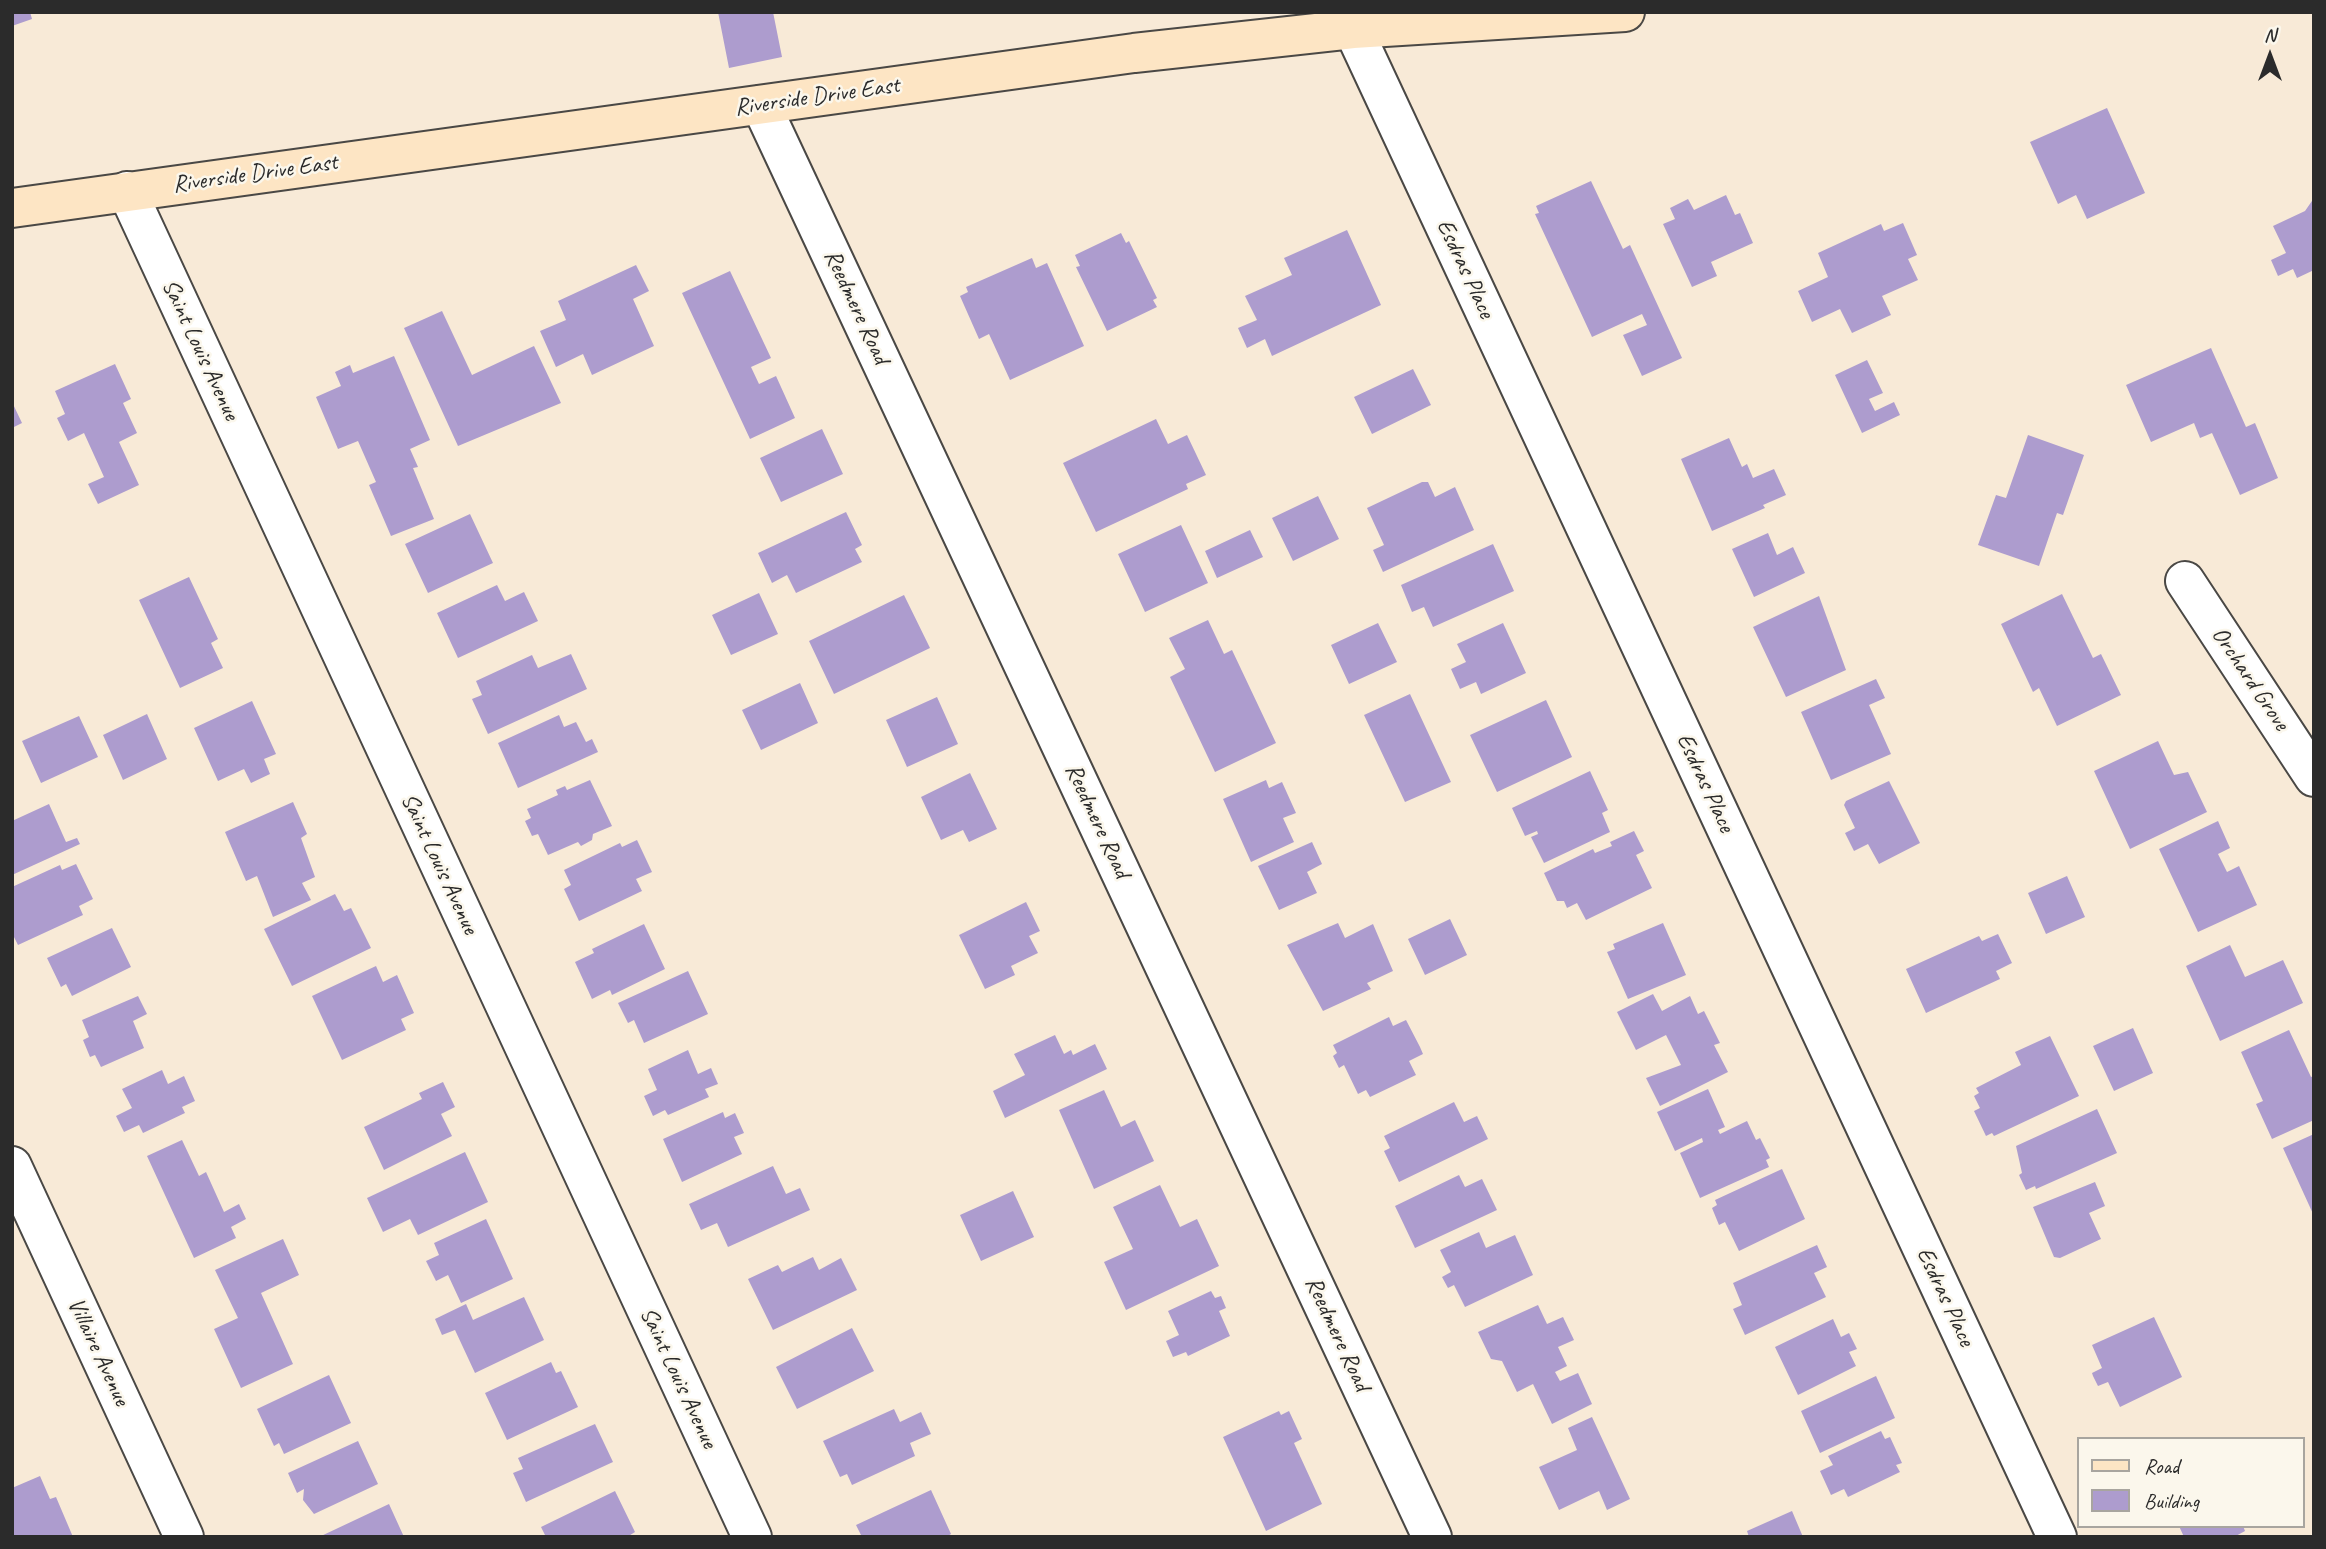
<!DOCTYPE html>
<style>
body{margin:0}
#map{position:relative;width:2326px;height:1549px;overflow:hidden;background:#f8ead7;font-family:Caveat,sans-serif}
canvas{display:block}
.frame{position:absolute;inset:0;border:14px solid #2b2b2b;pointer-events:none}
.legend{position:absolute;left:2077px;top:1437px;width:228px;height:91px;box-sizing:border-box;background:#fbf7ec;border:2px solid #a8a59f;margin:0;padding:9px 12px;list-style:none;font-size:21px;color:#2b2b2b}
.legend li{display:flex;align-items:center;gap:14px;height:35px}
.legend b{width:35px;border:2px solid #a8a59f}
.north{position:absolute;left:2235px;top:21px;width:70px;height:70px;-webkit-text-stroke:5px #fbf7ec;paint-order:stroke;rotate:0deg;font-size:19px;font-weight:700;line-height:28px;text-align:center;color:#2b2b2b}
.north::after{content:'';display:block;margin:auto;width:24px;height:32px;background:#2b2b2b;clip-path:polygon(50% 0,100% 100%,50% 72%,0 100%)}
</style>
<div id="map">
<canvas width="2326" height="1549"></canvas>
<div class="frame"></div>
<ul class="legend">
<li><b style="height:9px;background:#fde5c4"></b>Road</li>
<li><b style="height:19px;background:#ad9cce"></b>Building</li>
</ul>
<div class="north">N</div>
</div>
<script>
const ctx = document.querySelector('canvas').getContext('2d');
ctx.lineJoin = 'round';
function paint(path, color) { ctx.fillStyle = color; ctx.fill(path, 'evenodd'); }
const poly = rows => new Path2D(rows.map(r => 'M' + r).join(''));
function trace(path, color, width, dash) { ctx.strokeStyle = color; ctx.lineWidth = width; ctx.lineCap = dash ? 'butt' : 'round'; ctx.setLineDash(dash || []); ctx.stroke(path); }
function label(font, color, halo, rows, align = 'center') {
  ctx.font = font + ' Caveat,sans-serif'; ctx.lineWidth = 5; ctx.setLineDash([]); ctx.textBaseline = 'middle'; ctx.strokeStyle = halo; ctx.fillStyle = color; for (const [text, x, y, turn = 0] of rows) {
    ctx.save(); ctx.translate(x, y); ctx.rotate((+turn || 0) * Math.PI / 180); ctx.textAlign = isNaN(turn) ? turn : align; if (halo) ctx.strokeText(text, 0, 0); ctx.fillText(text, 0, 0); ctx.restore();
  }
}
paint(poly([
 [12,12,30,12,32,19,12,26],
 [718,12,773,12,782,57,729,68],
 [2107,108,2145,193,2087,219,2076,195,2058,204,2030,142],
 [1591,181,1623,249,1630,245,1682,358,1642,376,1623,335,1647,325,1642,314,1592,337,1535,214,1539,213,1536,206],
 [1726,195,1735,215,1740,213,1753,243,1711,262,1717,276,1692,287,1663,224,1675,219,1670,208,1688,199,1694,210],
 [2314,198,2314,270,2297,278,2293,269,2278,276,2271,260,2286,253,2273,226,2305,211],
 [1903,223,1917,255,1908,259,1918,280,1882,296,1891,315,1852,333,1840,309,1812,322,1798,291,1828,277,1818,253,1881,224,1884,231],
 [1347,230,1381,305,1272,356,1265,339,1247,348,1238,328,1257,320,1245,296,1292,275,1284,258],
 [1121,233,1126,243,1129,241,1157,298,1153,300,1157,307,1107,331,1076,267,1080,266,1075,255],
 [1032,258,1036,268,1047,263,1084,346,1010,380,989,334,979,339,960,296,968,292,966,287],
 [636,265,649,291,633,299,654,346,592,375,583,354,556,367,540,331,566,320,558,301],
 [730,271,771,358,751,367,759,384,776,376,795,418,750,439,682,293],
 [442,311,472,375,534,346,561,403,458,446,404,328],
 [2211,348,2246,427,2255,423,2278,478,2240,495,2212,433,2200,438,2194,423,2151,442,2126,385],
 [394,356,430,440,410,449,418,467,413,468,434,519,391,536,369,485,376,482,358,441,338,449,316,397,341,386,335,372,350,365,353,373],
 [1867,360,1883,393,1869,399,1875,411,1894,402,1900,415,1862,433,1835,375],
 [115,364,131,399,123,403,137,433,119,442,139,485,98,504,88,484,104,477,84,433,68,441,57,418,65,414,55,391],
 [1413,369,1431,405,1372,434,1354,397],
 [12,402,22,423,12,428],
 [1156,419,1168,444,1187,435,1206,475,1186,484,1188,489,1096,532,1063,463],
 [822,429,843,474,781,502,760,458],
 [2028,435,2084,455,2063,515,2057,513,2039,566,1978,545,1996,495,2006,498],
 [1729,438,1742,467,1747,464,1753,478,1774,469,1786,495,1763,505,1765,508,1712,531,1681,459],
 [1422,482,1428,482,1435,497,1455,487,1474,530,1383,572,1373,550,1384,545,1367,508],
 [1318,496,1339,539,1293,561,1272,518],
 [846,512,862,545,855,549,862,562,796,593,787,575,772,583,758,553],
 [470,514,493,563,428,593,405,544],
 [1181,525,1208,583,1145,612,1118,554],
 [1250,530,1263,557,1217,578,1205,551],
 [1768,533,1777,555,1793,547,1805,573,1754,597,1732,549],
 [1493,544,1514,591,1433,627,1424,607,1412,612,1401,585],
 [189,577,218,639,211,643,223,668,180,688,139,600],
 [497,585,505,601,524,592,538,621,458,658,437,613],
 [759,593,778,634,731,655,712,615],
 [2062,594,2093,658,2101,654,2121,695,2057,726,2039,688,2033,692,2001,624],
 [904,595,930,648,834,694,809,641],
 [1819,596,1846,670,1786,697,1753,627],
 [1208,620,1224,654,1232,650,1276,743,1215,772,1170,677,1185,669,1169,638],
 [1378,623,1397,662,1349,684,1331,645],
 [1503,623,1526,673,1481,694,1476,682,1460,689,1451,669,1466,662,1457,644],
 [571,654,587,689,488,734,472,699,482,695,476,681,532,655,538,668],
 [1876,679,1885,698,1869,705,1891,754,1831,780,1801,712],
 [800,683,818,723,761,750,742,710],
 [1410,694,1451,782,1405,802,1364,715],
 [937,697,958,744,907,767,886,720],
 [1546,700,1572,757,1497,792,1470,735],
 [252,701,276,754,264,759,270,774,251,783,244,769,218,781,194,728],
 [147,714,167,759,123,780,103,735],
 [559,715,564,727,576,722,586,742,592,739,598,752,518,788,498,743],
 [79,716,98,757,41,783,22,741],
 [2158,741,2174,775,2188,772,2207,812,2130,849,2094,771],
 [1590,771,1608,810,1602,813,1610,832,1544,863,1531,837,1538,834,1537,831,1525,836,1512,808],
 [970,773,997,829,969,842,963,830,941,840,921,797],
 [590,780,612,826,593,834,592,840,581,846,578,842,548,855,538,834,532,836,525,821,531,818,527,809,558,795,556,790,565,786,567,790],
 [1266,780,1269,788,1282,782,1296,813,1283,818,1294,842,1251,862,1223,799],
 [1889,781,1920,843,1879,864,1868,844,1854,851,1845,833,1855,828,1844,805,1846,801],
 [293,802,307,834,301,838,315,877,302,883,311,900,273,917,257,876,246,881,225,832],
 [49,804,66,842,77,838,80,844,12,875,12,821],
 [2218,821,2230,848,2218,854,2227,872,2239,866,2257,905,2198,932,2159,849],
 [1634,831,1644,851,1636,855,1652,888,1586,920,1577,903,1567,908,1564,901,1557,901,1544,873,1593,849,1595,853,1612,846,1610,842],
 [637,840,652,872,636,879,642,891,579,921,564,889,571,885,564,870,620,843,622,847],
 [1312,842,1322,864,1307,872,1317,893,1279,910,1258,866],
 [76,864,93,899,79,906,83,915,18,945,12,933,12,887,60,865,62,870],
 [2067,876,2085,917,2046,934,2028,893],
 [335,894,344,911,351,908,371,948,292,986,264,929],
 [1026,902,1040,931,1029,936,1038,953,1011,966,1015,975,985,989,959,935],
 [1450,919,1467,955,1425,975,1408,939],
 [1338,923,1345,938,1373,924,1393,971,1367,983,1371,989,1323,1011,1287,945],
 [1663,923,1686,975,1628,999,1607,952,1615,949,1613,944],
 [644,924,665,969,612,995,610,990,592,999,575,962,594,953,592,949],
 [112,928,131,967,72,996,66,984,61,987,47,958],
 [1998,934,2012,963,1996,971,2000,979,1926,1013,1906,969,1979,936,1982,941],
 [2230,945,2245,977,2283,960,2303,1003,2220,1041,2186,966],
 [376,966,383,982,397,975,414,1013,401,1019,406,1030,342,1060,312,996],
 [688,971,708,1014,644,1043,634,1020,628,1023,618,1003],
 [1653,994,1662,1011,1690,996,1698,1014,1704,1011,1720,1043,1714,1045,1728,1072,1660,1106,1646,1078,1681,1065,1666,1035,1636,1050,1617,1012],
 [138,996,147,1014,133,1021,144,1048,101,1067,95,1055,90,1057,83,1040,89,1037,82,1020],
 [1389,1017,1393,1026,1406,1020,1420,1047,1423,1054,1409,1061,1416,1075,1370,1097,1366,1090,1358,1094,1344,1065,1339,1068,1333,1056,1337,1053,1333,1045],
 [2133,1028,2153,1073,2114,1091,2093,1046],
 [2289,1030,2311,1077,2314,1076,2314,1120,2272,1139,2256,1104,2263,1101,2241,1052],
 [1055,1035,1064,1054,1071,1050,1073,1055,1095,1044,1107,1069,1005,1118,993,1091,1025,1075,1014,1054],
 [2050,1036,2079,1096,1994,1136,1992,1133,1986,1136,1974,1111,1980,1108,1974,1096,1979,1093,1976,1088,2021,1065,2015,1052],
 [688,1050,698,1074,711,1068,718,1084,705,1089,709,1097,668,1115,665,1110,653,1116,644,1096,657,1090,648,1069],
 [162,1070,168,1084,184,1076,195,1101,182,1107,185,1113,143,1133,139,1125,124,1132,116,1116,132,1108,122,1089],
 [443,1082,455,1107,441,1114,452,1136,384,1170,364,1127,422,1099,419,1093],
 [1708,1089,1725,1127,1718,1130,1720,1134,1747,1121,1756,1140,1760,1138,1770,1158,1766,1160,1769,1167,1700,1198,1680,1153,1703,1142,1702,1138,1675,1151,1657,1112],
 [1104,1090,1121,1127,1135,1120,1154,1161,1094,1189,1059,1110],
 [1454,1102,1464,1122,1477,1116,1488,1139,1399,1182,1384,1151,1390,1148,1384,1136],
 [2097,1109,2117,1153,2036,1189,2035,1186,2026,1190,2019,1175,2022,1173,2016,1146],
 [723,1112,725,1118,735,1113,744,1133,734,1137,742,1154,682,1182,663,1139],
 [2314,1134,2314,1216,2283,1148],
 [182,1140,199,1176,206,1172,224,1212,239,1204,246,1219,231,1227,236,1238,194,1258,147,1156],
 [465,1152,488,1202,418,1235,410,1219,383,1232,367,1198],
 [773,1166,786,1194,800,1188,810,1210,728,1247,717,1223,701,1230,689,1204],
 [1782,1169,1805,1219,1739,1251,1725,1222,1719,1225,1712,1208,1717,1205,1715,1200],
 [1459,1175,1465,1187,1482,1179,1497,1210,1415,1248,1395,1206],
 [2095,1182,2105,1206,2089,1213,2101,1239,2060,1258,2054,1257,2033,1207],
 [1160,1185,1180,1227,1197,1219,1219,1266,1126,1310,1104,1262,1133,1249,1113,1207],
 [1013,1191,1034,1237,981,1261,960,1215],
 [486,1219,513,1279,461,1303,448,1275,436,1281,426,1261,439,1255,434,1243],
 [1479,1232,1486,1248,1515,1235,1533,1275,1465,1307,1454,1285,1448,1288,1442,1277,1451,1272,1440,1250],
 [283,1239,299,1275,261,1293,293,1364,241,1388,214,1329,238,1318,215,1270],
 [1817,1245,1827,1267,1814,1273,1826,1297,1745,1335,1733,1309,1742,1305,1733,1283],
 [813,1257,819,1270,841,1258,857,1290,773,1330,748,1279,778,1265,782,1272],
 [1211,1291,1215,1298,1221,1296,1226,1308,1219,1311,1230,1336,1188,1356,1186,1352,1173,1357,1166,1341,1179,1335,1168,1311],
 [524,1297,544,1340,475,1373,455,1330,442,1335,435,1319,466,1304,473,1320],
 [1538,1305,1547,1324,1563,1317,1574,1340,1558,1347,1567,1366,1555,1372,1560,1381,1578,1373,1592,1404,1552,1424,1533,1384,1517,1392,1502,1361,1491,1359,1478,1332],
 [2154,1317,2182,1377,2120,1407,2108,1382,2098,1386,2093,1376,2092,1373,2102,1368,2092,1345],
 [1833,1319,1841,1337,1849,1333,1857,1349,1849,1352,1856,1366,1798,1395,1775,1347],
 [852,1328,874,1371,797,1409,776,1367],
 [551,1362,556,1373,561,1371,578,1407,507,1440,485,1393],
 [329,1375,351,1423,284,1454,279,1443,274,1446,257,1409],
 [1876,1376,1895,1418,1820,1453,1801,1411],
 [894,1409,900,1422,921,1412,931,1434,910,1443,915,1456,852,1485,847,1474,840,1477,823,1441],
 [1279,1411,1281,1415,1289,1411,1302,1439,1294,1443,1322,1504,1266,1531,1223,1437],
 [1592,1417,1630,1499,1607,1510,1599,1491,1559,1510,1539,1467,1577,1450,1568,1428],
 [595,1424,613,1462,526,1502,513,1473,523,1469,518,1458],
 [1881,1431,1885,1439,1890,1437,1902,1463,1896,1465,1900,1472,1848,1497,1844,1489,1831,1495,1820,1471,1833,1465,1828,1456],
 [358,1441,378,1484,314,1514,303,1500,304,1489,297,1493,288,1473],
 [40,1476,50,1499,56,1497,73,1537,12,1537,12,1488],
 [931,1490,951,1534,946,1537,862,1537,856,1525],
 [615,1491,635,1532,627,1537,546,1537,541,1527],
 [389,1504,404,1537,319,1537],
 [1792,1511,1803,1537,1749,1537,1747,1531],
 [2179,1526,2243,1526,2245,1531,2234,1537,2184,1537]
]), '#ad9cce');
const street = poly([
 [1353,29,2057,1537],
 [761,105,1432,1537],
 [127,191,752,1537],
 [2185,581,2314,777],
 [12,1166,184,1537]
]);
const secondary = poly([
 [12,208,1134,53,1353,29,1625,12]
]);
trace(street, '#4a4845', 42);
trace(secondary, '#4a4845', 42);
trace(street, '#fff', 38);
trace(secondary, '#fde5c4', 38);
label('24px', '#2b2b2b', '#fbf7ec', [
 ["Riverside Drive East",817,97,-8],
 ["Riverside Drive East",255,174,-8],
 ["Esdras Place",1465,269,65],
 ["Reedmere Road",856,307,65],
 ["Saint Louis Avenue",200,350,65],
 ["Orchard Grove",2250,679,56],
 ["Esdras Place",1705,783,65],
 ["Reedmere Road",1097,821,65],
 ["Saint Louis Avenue",439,864,65],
 ["Esdras Place",1945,1297,65],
 ["Reedmere Road",1337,1334,65],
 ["Villaire Avenue",98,1352,65],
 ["Saint Louis Avenue",678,1378,65]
]);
</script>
